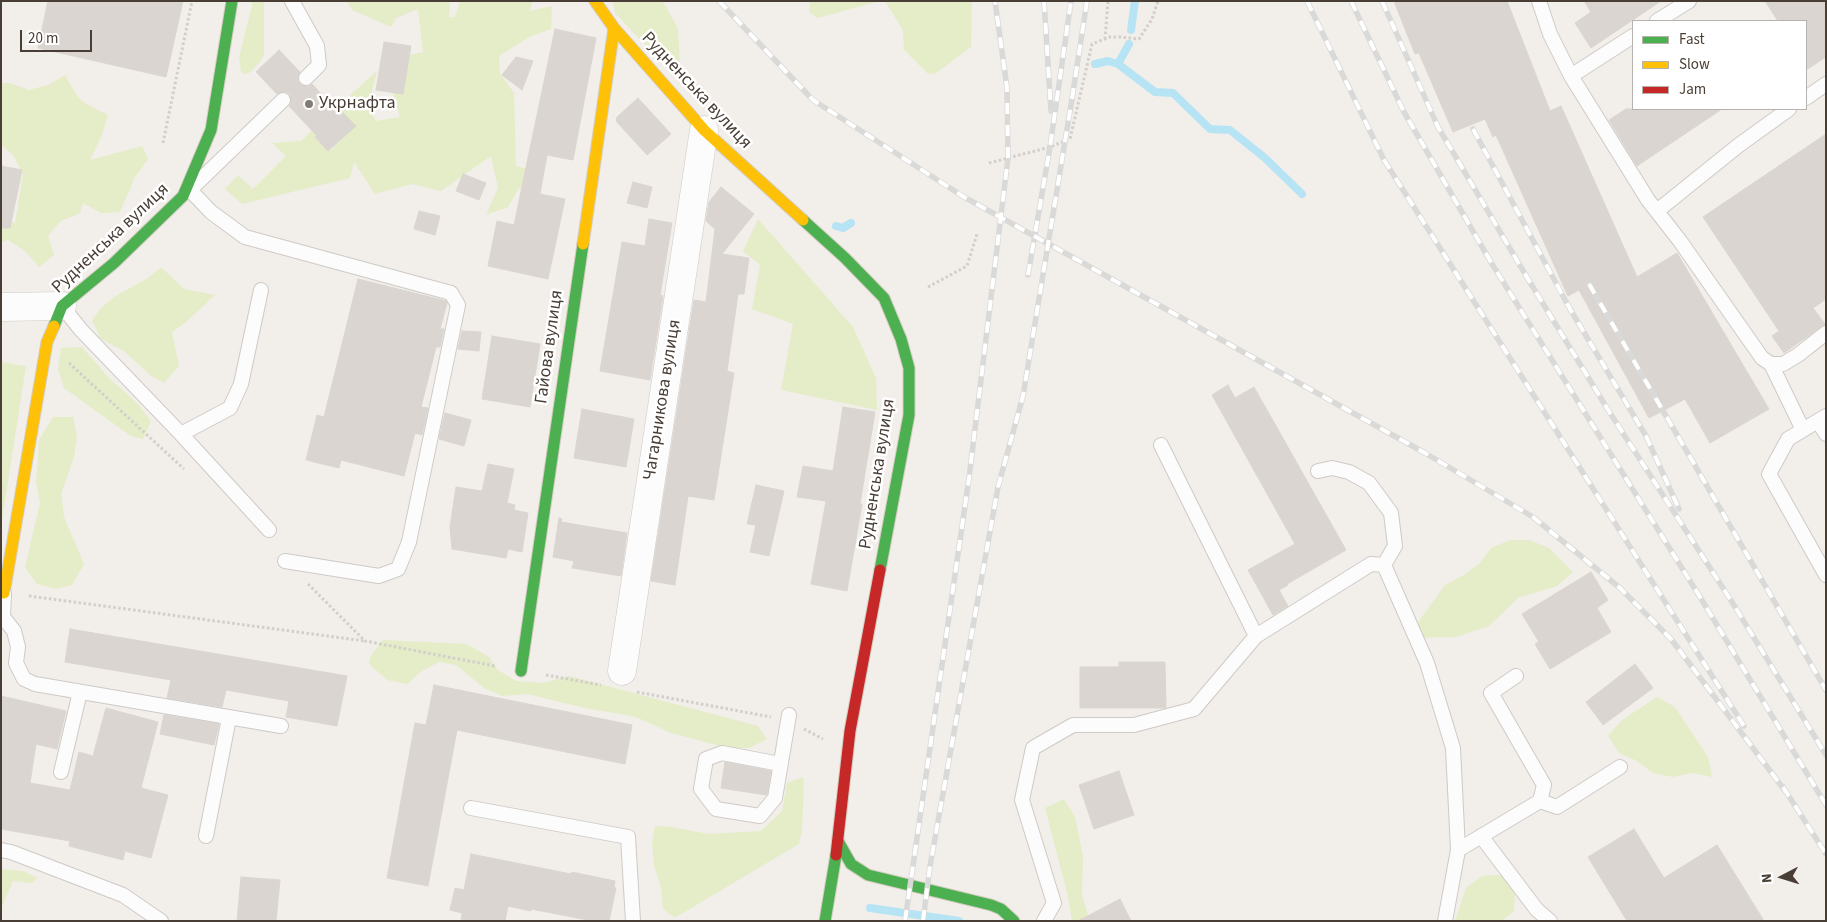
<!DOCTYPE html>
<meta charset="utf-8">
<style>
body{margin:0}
#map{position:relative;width:1827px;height:922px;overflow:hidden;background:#f2eeea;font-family:"Source Sans 3",sans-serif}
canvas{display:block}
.frame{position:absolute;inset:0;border:2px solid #493e35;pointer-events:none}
.legend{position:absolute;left:1632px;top:20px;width:175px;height:90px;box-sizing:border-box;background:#fff;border:1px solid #b6b2ae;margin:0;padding:6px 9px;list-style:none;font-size:15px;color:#493e35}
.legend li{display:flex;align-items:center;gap:10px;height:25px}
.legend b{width:25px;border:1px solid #b6b2ae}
.north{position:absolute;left:1757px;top:852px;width:50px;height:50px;-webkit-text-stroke:4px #fff;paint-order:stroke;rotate:265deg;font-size:14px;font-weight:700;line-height:20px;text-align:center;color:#493e35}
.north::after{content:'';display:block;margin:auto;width:18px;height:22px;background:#493e35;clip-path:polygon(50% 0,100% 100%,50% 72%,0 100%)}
.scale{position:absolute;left:20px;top:30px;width:72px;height:22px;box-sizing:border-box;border:2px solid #493e35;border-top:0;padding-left:6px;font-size:15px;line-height:18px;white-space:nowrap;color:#493e35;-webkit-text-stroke:4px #fff;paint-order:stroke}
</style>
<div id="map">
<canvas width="1827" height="922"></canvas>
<div class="frame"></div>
<ul class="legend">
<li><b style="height:6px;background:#4caf50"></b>Fast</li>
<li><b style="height:6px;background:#ffc107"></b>Slow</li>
<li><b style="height:6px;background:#c62828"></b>Jam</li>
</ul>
<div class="north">N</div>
<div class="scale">20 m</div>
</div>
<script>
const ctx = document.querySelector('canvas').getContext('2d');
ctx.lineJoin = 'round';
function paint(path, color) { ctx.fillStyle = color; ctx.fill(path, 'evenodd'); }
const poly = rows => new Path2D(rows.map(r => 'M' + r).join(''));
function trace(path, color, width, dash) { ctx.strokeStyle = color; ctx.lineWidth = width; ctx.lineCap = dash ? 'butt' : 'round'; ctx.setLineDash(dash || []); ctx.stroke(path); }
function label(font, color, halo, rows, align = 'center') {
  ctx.font = font + ' "Source Sans 3",sans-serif'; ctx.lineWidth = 5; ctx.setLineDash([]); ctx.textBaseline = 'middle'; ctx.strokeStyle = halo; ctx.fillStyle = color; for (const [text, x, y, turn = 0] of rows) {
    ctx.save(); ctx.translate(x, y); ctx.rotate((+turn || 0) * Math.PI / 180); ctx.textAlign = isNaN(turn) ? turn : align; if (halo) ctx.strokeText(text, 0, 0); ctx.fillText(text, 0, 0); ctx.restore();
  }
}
paint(poly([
 [253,1,264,1,264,54,260,62,249,73,244,74,241,72,239,57],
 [347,1,450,1,449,17,455,17,460,1,533,1,529,11,552,6,551,29,529,37,499,56,500,73,514,93,516,166,539,172,538,183,519,188,508,207,486,215,498,188,491,156,441,191,412,184,375,194,354,162,350,178,242,204,225,189,238,175,253,189,286,156,272,143,301,141,312,130,317,136,315,137,328,151,331,150,355,126,342,112,340,114,335,109,377,71,368,107,376,121,400,117,391,87,395,58,423,52,418,9,396,18,391,27,352,10],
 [613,1,663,2,678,28,680,67,669,70,615,13],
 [810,1,880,1,818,18,809,12],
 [885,1,972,1,971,47,936,73,928,74,904,50,903,30],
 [65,75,77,96,86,104,108,115,102,135,90,160,142,146,148,159,135,177,120,212,101,213,83,203,80,213,61,221,48,236,54,255,39,267,25,251,8,240,1,242,1,220,15,223,23,174,13,155,1,145,1,83,10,83,29,90,48,85],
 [758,219,853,327,876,378,877,410,781,390,793,324,752,309,760,265,743,251],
 [161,267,184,289,215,295,185,323,172,332,179,366,164,383,150,375,124,351,101,339,92,320,102,307,114,297,148,278],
 [82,347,108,377,138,404,151,421,143,439,131,436,64,388,58,369,61,348],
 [1,362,26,366,1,526],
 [53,417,73,417,77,437,74,457,61,494,64,517,84,564,72,585,56,589,37,584,25,567,40,503,36,482,39,440],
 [1510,540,1529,540,1549,548,1573,572,1557,586,1518,598,1489,626,1456,637,1409,638,1421,618,1445,585,1462,576,1479,564,1491,548],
 [383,640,466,644,488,656,498,670,516,681,543,683,569,676,758,726,767,739,749,748,728,748,671,733,636,717,585,708,527,694,502,696,484,688,456,665,439,662,422,671,407,684,387,680,369,664,370,657],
 [1657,697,1675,707,1708,757,1712,777,1692,773,1673,777,1653,773,1637,761,1619,753,1608,736,1622,720],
 [803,777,804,783,802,830,799,844,676,917,670,915,663,908,661,888,654,865,652,842,655,826,671,827,709,834,761,831,782,811,787,783],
 [1064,799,1075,817,1083,856,1082,896,1090,921,1072,921,1068,896,1045,808],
 [1,869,23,871,37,878,32,883,13,881,1,909],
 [1502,875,1515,891,1514,911,1502,921,1455,921,1466,888,1482,876]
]), '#e4edc7');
trace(poly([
 [1131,30,1135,1],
 [1095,64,1108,61,1118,64,1155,92,1173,93,1210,129,1230,130,1265,158,1302,194],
 [1118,64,1129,44],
 [836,226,843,228,851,223],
 [870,908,959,921]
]), '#b6e4f4', 8);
const building = poly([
 [48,1,183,1,166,77,38,48,48,1],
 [1394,1,1507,1,1550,111,1561,106,1637,277,1677,253,1769,409,1710,443,1685,399,1649,418,1579,290,1568,296,1496,135,1493,137,1485,119,1453,132,1419,53,1415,54,1394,1],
 [1584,1,1661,1,1591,48,1575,23,1591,12,1584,1],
 [1765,1,1826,1,1826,57,1806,70,1806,21,1778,21,1765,1],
 [555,29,596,38,573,160,547,155,540,194,565,199,548,279,488,266,497,221,514,225,555,29],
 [384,42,411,46,403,94,376,90,384,42],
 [279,50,300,72,297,80,300,84,308,87,312,84,340,114,342,112,356,126,328,151,315,137,317,136,289,106,291,102,290,94,285,92,277,94,256,72,279,50],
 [516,57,533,61,522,90,502,75,516,57],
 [638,98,671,134,647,155,616,121,617,117,638,98],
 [1626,109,1722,109,1637,166,1609,120,1626,109],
 [1826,134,1826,299,1813,308,1825,324,1784,353,1772,336,1779,331,1703,217,1826,134],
 [1,166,22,170,10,228,1,228,1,166],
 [463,174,486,183,479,200,456,191,463,174],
 [633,182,652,187,647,208,627,203,633,182],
 [721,187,754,214,722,254,749,258,744,294,738,294,727,371,734,373,714,500,688,496,675,585,651,581,694,300,706,302,715,229,706,221,709,202,721,187],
 [419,211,440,216,435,235,414,229,419,211],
 [649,219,672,223,660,295,663,296,650,380,600,371,622,242,645,246,649,219],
 [358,279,446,301,447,303,440,329,444,329,440,347,436,347,421,407,428,408,422,435,415,433,404,476,341,460,339,468,306,460,317,415,324,417,358,279],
 [462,331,481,332,479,351,458,349,462,331],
 [492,336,540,344,530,407,482,399,492,336],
 [1228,385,1235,398,1254,387,1346,550,1287,584,1288,585,1279,590,1288,606,1273,615,1248,570,1295,544,1212,395,1228,385],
 [843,407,875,412,860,504,862,504,847,591,811,584,826,501,797,497,803,466,833,471,843,407],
 [582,409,634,419,626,467,574,458,582,409],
 [445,413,471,420,464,446,439,439,445,413],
 [488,464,514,469,507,503,515,505,514,510,528,513,522,552,508,549,506,558,452,549,450,527,456,487,482,491,488,464],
 [756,485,784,491,769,556,750,552,756,525,747,524,756,485],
 [559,518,562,519,561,522,627,533,621,576,572,568,574,561,553,557,559,518],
 [1591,572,1608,600,1597,608,1611,632,1550,669,1535,644,1539,642,1522,614,1591,572],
 [70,629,347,676,337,726,286,717,289,701,226,690,222,707,167,698,171,680,65,662,70,629],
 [1119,662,1165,662,1166,708,1080,708,1080,667,1119,667,1119,662],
 [1635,664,1653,688,1603,725,1586,702,1635,664],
 [434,685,632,725,625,764,457,730,428,886,387,878,415,723,426,725,434,685],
 [1,696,66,711,57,749,36,744,30,783,70,790,79,752,93,756,106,708,158,722,141,788,168,795,151,858,125,851,123,860,69,846,70,841,1,829,1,696],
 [164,715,219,724,214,745,160,734,164,715],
 [725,762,771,771,767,794,766,795,721,788,725,762],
 [1119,771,1134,815,1094,829,1079,785,1119,771],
 [1634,829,1664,878,1717,845,1764,921,1627,921,1588,857,1634,829],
 [471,854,571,874,572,872,615,881,614,887,616,888,609,921,593,921,531,909,531,911,508,906,505,921,461,921,462,913,450,910,455,888,464,890,471,854],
 [241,877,280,880,276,921,237,921,241,877],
 [1120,899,1131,921,1078,921,1120,899]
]);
paint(building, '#dad5d1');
trace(building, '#dad5cf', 1);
const lane = poly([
 [292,1,317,46,319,65,306,78],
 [1539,1,1550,34,1571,76,1648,200,1680,241,1762,358,1771,364,1783,364,1798,355,1826,333],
 [1657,21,1689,1],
 [1571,76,1633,36],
 [1806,98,1826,84],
 [195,185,283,100],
 [190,190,211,212,245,237,451,293,458,305,409,542,398,569,379,576,285,561],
 [1657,211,1739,145,1789,109],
 [62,306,81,330,181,434,269,530],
 [1771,364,1803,430],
 [1826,416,1788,439,1769,474,1826,575],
 [1818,421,1826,434],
 [181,434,230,408,241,384,261,290],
 [1161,445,1256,636,1371,564,1384,565,1427,663,1453,748,1458,850],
 [1318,471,1332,468,1349,472,1369,483,1391,513,1395,546,1384,565],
 [1,593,4,593,3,617,14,631,18,647,16,663,24,679,35,684,281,726],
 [780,764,722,753,706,759,701,789,716,809,760,816,775,798,789,715],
 [61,772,80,692],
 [1540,801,1557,807,1620,767],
 [471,808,628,837,633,921],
 [206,836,229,718],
 [1481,836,1537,910,1550,921],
 [1,850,11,852,123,895,161,921],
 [1044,921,1054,903,1022,800,1033,748,1073,725,1134,725,1194,709,1256,636],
 [1445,921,1458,850,1540,801,1544,785,1491,693,1516,676]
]);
const street = poly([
 [1,307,62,306],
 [622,671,704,130]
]);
const fast = poly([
 [803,220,845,258,884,298,901,339,909,368,909,415,880,570],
 [54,326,62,306,114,263,183,196,211,130,232,1],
 [521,671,583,244],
 [838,841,851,864,868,875,991,905,1001,909,1014,921],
 [825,921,836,855]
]);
const slow = poly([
 [595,1,614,28,704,130,803,220],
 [583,244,614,28],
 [4,593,47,342,54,326]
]);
const jam = poly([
 [836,855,850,731,880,570]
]);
trace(lane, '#cecac6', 16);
trace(street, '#cecac6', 29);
trace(fast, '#d3ccc1', 13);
trace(slow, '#d3ccc1', 13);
trace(jam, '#d3ccc1', 13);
trace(poly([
 [1105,39,1108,1],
 [163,143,192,1],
 [989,163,1050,147,1070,139,1092,44,1110,37,1121,37,1139,39,1152,19,1158,1],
 [928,287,967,266,977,234],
 [69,363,184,469],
 [308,584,365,641,495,666],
 [29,596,365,641],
 [546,675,601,685],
 [637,692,771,717],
 [804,729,823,739]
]), '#d2ceca', 3, [2.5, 2.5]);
trace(lane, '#fdfcfc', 14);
trace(street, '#fdfcfc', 28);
trace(fast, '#4caf50', 11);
trace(slow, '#ffc107', 11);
trace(jam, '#c62828', 11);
const rail = poly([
 [719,1,813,100,964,197,1425,453,1533,517,1620,588,1671,639,1786,792],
 [1044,1,1051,111],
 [1307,1,1384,160,1744,726],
 [1351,1,1404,112,1492,264,1700,597,1826,805],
 [1382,1,1438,127,1531,284,1610,413,1732,602,1826,755],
 [1473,129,1570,309,1646,436,1679,509],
 [1028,275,1050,147,1071,1],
 [1589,284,1826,690],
 [1783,787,1826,854],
 [905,921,969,478,1008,158,1007,88,995,1],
 [923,921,930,866,998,487,1023,396,1071,105,1087,1]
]);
trace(rail, '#d9d9d8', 5.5);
trace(rail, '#fff', 4, [11]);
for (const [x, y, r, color] of [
 [309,104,5,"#847c74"]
]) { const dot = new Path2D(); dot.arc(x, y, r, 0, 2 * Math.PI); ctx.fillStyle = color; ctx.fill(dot); trace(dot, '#fff', 2); }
label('18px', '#493e35', '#fff', [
 ["Рудненська вулиця",696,91,47],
 ["Рудненська вулиця",111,239,-43],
 ["Гайова вулиця",550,347,-82],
 ["Чагарникова вулиця",663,400,-81],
 ["Рудненська вулиця",878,474,-81]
]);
label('18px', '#493e35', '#fff', [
 ["Укрнафта",319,104]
], 'left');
</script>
